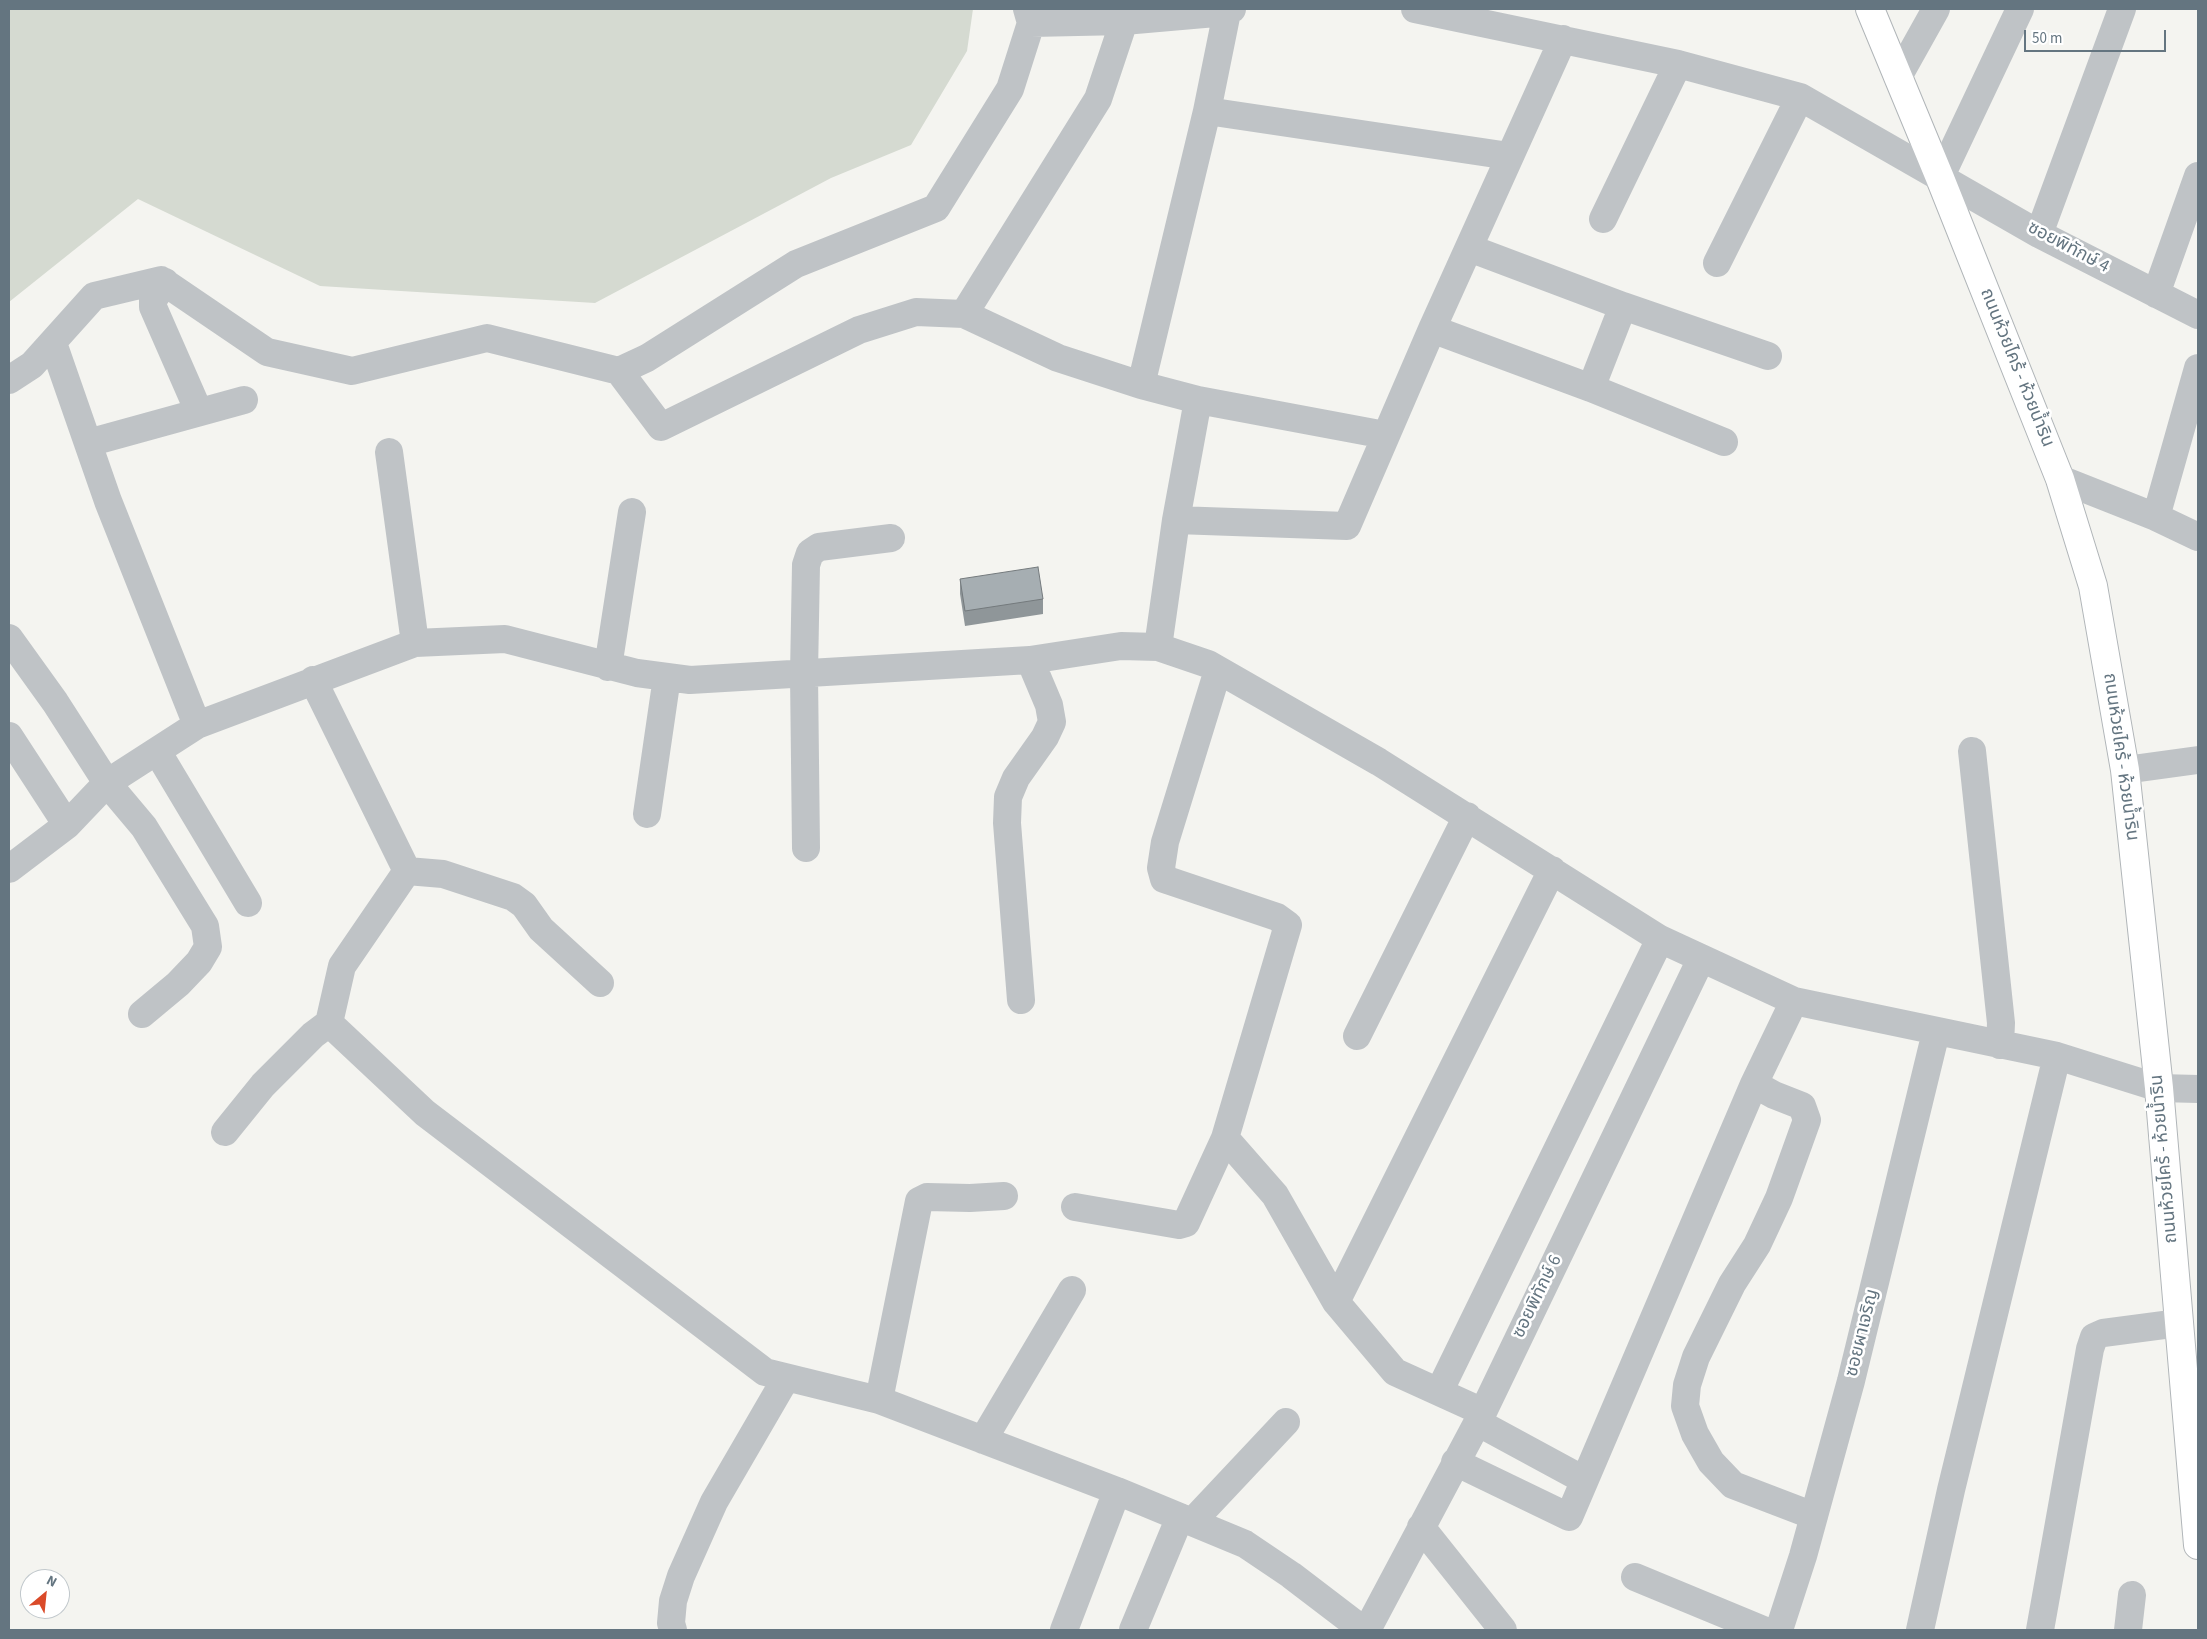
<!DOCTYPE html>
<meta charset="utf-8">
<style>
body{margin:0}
#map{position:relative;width:2207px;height:1639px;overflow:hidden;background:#f4f4f0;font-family:"Source Sans 3",sans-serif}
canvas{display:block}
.frame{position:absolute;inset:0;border:10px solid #647580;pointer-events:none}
.north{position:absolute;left:20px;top:1569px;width:50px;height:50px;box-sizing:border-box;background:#fff;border:1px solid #c1c8cc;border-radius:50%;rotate:28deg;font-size:14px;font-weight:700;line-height:20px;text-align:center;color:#647580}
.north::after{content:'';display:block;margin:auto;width:18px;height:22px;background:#da4a29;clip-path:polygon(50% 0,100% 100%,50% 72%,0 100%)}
.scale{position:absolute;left:2024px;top:30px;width:142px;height:22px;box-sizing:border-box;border:2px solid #647580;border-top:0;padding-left:6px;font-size:15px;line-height:18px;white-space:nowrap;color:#647580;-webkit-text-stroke:4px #fff;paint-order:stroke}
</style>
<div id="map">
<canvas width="2207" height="1639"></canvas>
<div class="frame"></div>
<div class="north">N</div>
<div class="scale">50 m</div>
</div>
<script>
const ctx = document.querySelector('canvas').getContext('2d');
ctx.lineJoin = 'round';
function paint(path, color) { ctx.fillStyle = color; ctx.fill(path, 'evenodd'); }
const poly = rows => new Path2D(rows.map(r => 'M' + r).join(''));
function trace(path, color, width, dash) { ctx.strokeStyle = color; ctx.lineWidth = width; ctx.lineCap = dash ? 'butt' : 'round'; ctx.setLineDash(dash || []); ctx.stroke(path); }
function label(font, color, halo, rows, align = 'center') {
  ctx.font = font + ' "Source Sans 3","Noto Sans Thai",sans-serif'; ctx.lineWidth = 5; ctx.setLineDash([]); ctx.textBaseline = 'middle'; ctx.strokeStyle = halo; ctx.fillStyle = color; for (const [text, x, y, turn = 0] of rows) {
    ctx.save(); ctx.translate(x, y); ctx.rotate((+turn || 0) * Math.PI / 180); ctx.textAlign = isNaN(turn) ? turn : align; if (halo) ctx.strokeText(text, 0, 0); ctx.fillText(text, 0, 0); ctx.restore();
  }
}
paint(poly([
 [9,9,973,9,967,51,911,145,831,178,595,303,320,286,138,199,9,302]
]), '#d5dad1');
const major = poly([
 [1870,9,1940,178,2060,479,2093,586,2125,770,2159,1088,2198,1545]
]);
trace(major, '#b0b5b8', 30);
trace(poly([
 [1415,9,1678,64,1800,97,2039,234,2198,315],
 [1031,23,1124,21,1227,12,1232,9],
 [1898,77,1936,9],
 [1207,111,1509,156],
 [1940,178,2020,9],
 [1603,219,1678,64],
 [2039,234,2122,9],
 [1469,248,1623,306,1768,356],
 [1717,263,1800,97],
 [165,282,153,300,153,307,199,412],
 [2156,294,2198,176],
 [964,314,1098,99,1124,21],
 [1432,329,1591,388,1724,442],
 [53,343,108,501,197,725],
 [619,371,661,427,859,330,916,312,964,314,1058,358,1141,385,1198,400,1385,435],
 [9,380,32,365,94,296,161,280,267,352,352,371,487,338,619,371,647,358,796,264,936,208,1010,89,1031,23,1027,9],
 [1141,385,1207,111,1227,12],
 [1591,388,1623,306],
 [88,443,244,400],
 [389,452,415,643],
 [2060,479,2156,517,2198,537],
 [2156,517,2198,368],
 [1176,520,1347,526,1432,329,1563,39],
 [9,638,55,702,107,783,144,827,205,926,208,947,199,962,178,984,142,1014],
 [1158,647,1176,520,1198,400],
 [608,667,632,512],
 [1218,670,1165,842,1161,868,1164,879,1277,917,1288,925,1225,1138,1275,1195,1336,1302,1395,1372,1483,1412],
 [313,680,407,871,342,966,329,1023,425,1113,765,1372,879,1400,1117,1491,1245,1544,1291,1575,1363,1630],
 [9,736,67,825],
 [157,751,248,903],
 [1972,751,2001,1023,2000,1045],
 [2125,770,2198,760],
 [647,814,667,677],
 [806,848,804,674,806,565,810,553,819,547,891,538],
 [9,869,67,825,107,783,197,725,415,643,505,639,637,673,690,680,1030,660,1121,646,1158,647,1208,664,1379,762,1660,939,1794,1001,2057,1056,2159,1088,2198,1089],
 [407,871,443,874,513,897,524,905,541,929,600,983],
 [1021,1000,1007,823,1008,797,1016,778,1045,737,1052,722,1049,705,1030,660],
 [1357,1036,1467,816],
 [1754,1084,1774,1095,1802,1106,1807,1120,1779,1198,1757,1245,1732,1284,1696,1357,1687,1385,1685,1406,1695,1434,1711,1462,1733,1485,1814,1516],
 [225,1132,263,1085,313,1035,329,1023],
 [1075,1207,1179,1225,1186,1223,1225,1138],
 [1336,1302,1552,870],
 [1439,1392,1660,939],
 [879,1400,919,1201,927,1197,970,1198,1004,1196],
 [1477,1422,1584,1480],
 [983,1440,1072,1290],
 [1455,1462,1569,1517,1754,1084,1794,1001],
 [1192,1522,1286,1422],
 [1421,1527,1503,1630],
 [1635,1577,1763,1630],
 [673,1630,671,1623,673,1601,681,1576,714,1502,786,1378],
 [1064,1630,1117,1491],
 [1133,1630,1180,1517],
 [1367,1630,1483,1412,1701,959],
 [1779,1630,1803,1556,1851,1381,1936,1032],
 [1920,1630,1951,1490,2057,1056],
 [2040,1630,2090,1349,2094,1337,2103,1333,2179,1323],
 [2128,1630,2132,1595]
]), '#bfc3c6', 28);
trace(major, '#fff', 28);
paint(poly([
 [960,579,1043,599,1043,614,965,626,960,594]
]), '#8f9699');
const building = poly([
 [1038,567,1043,599,965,611,960,579,1038,567]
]);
paint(building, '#a6aeb2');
trace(building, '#747a7d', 1);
label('18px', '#647580', '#fff', [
 ["ซอยพิทักษ์ 4",2068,248,28],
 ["ถนนห้วยไคร้ - ห้วยน้ำริน",2016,368,68],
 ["ถนนห้วยไคร้ - ห้วยน้ำริน",2120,757,82],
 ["ถนนห้วยไคร้ - ห้วยน้ำริน",2165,1159,-95],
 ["ซอยพิทักษ์ 6",1538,1297,-64],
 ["ซอยผาเจริญ",1863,1333,-76]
]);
</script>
